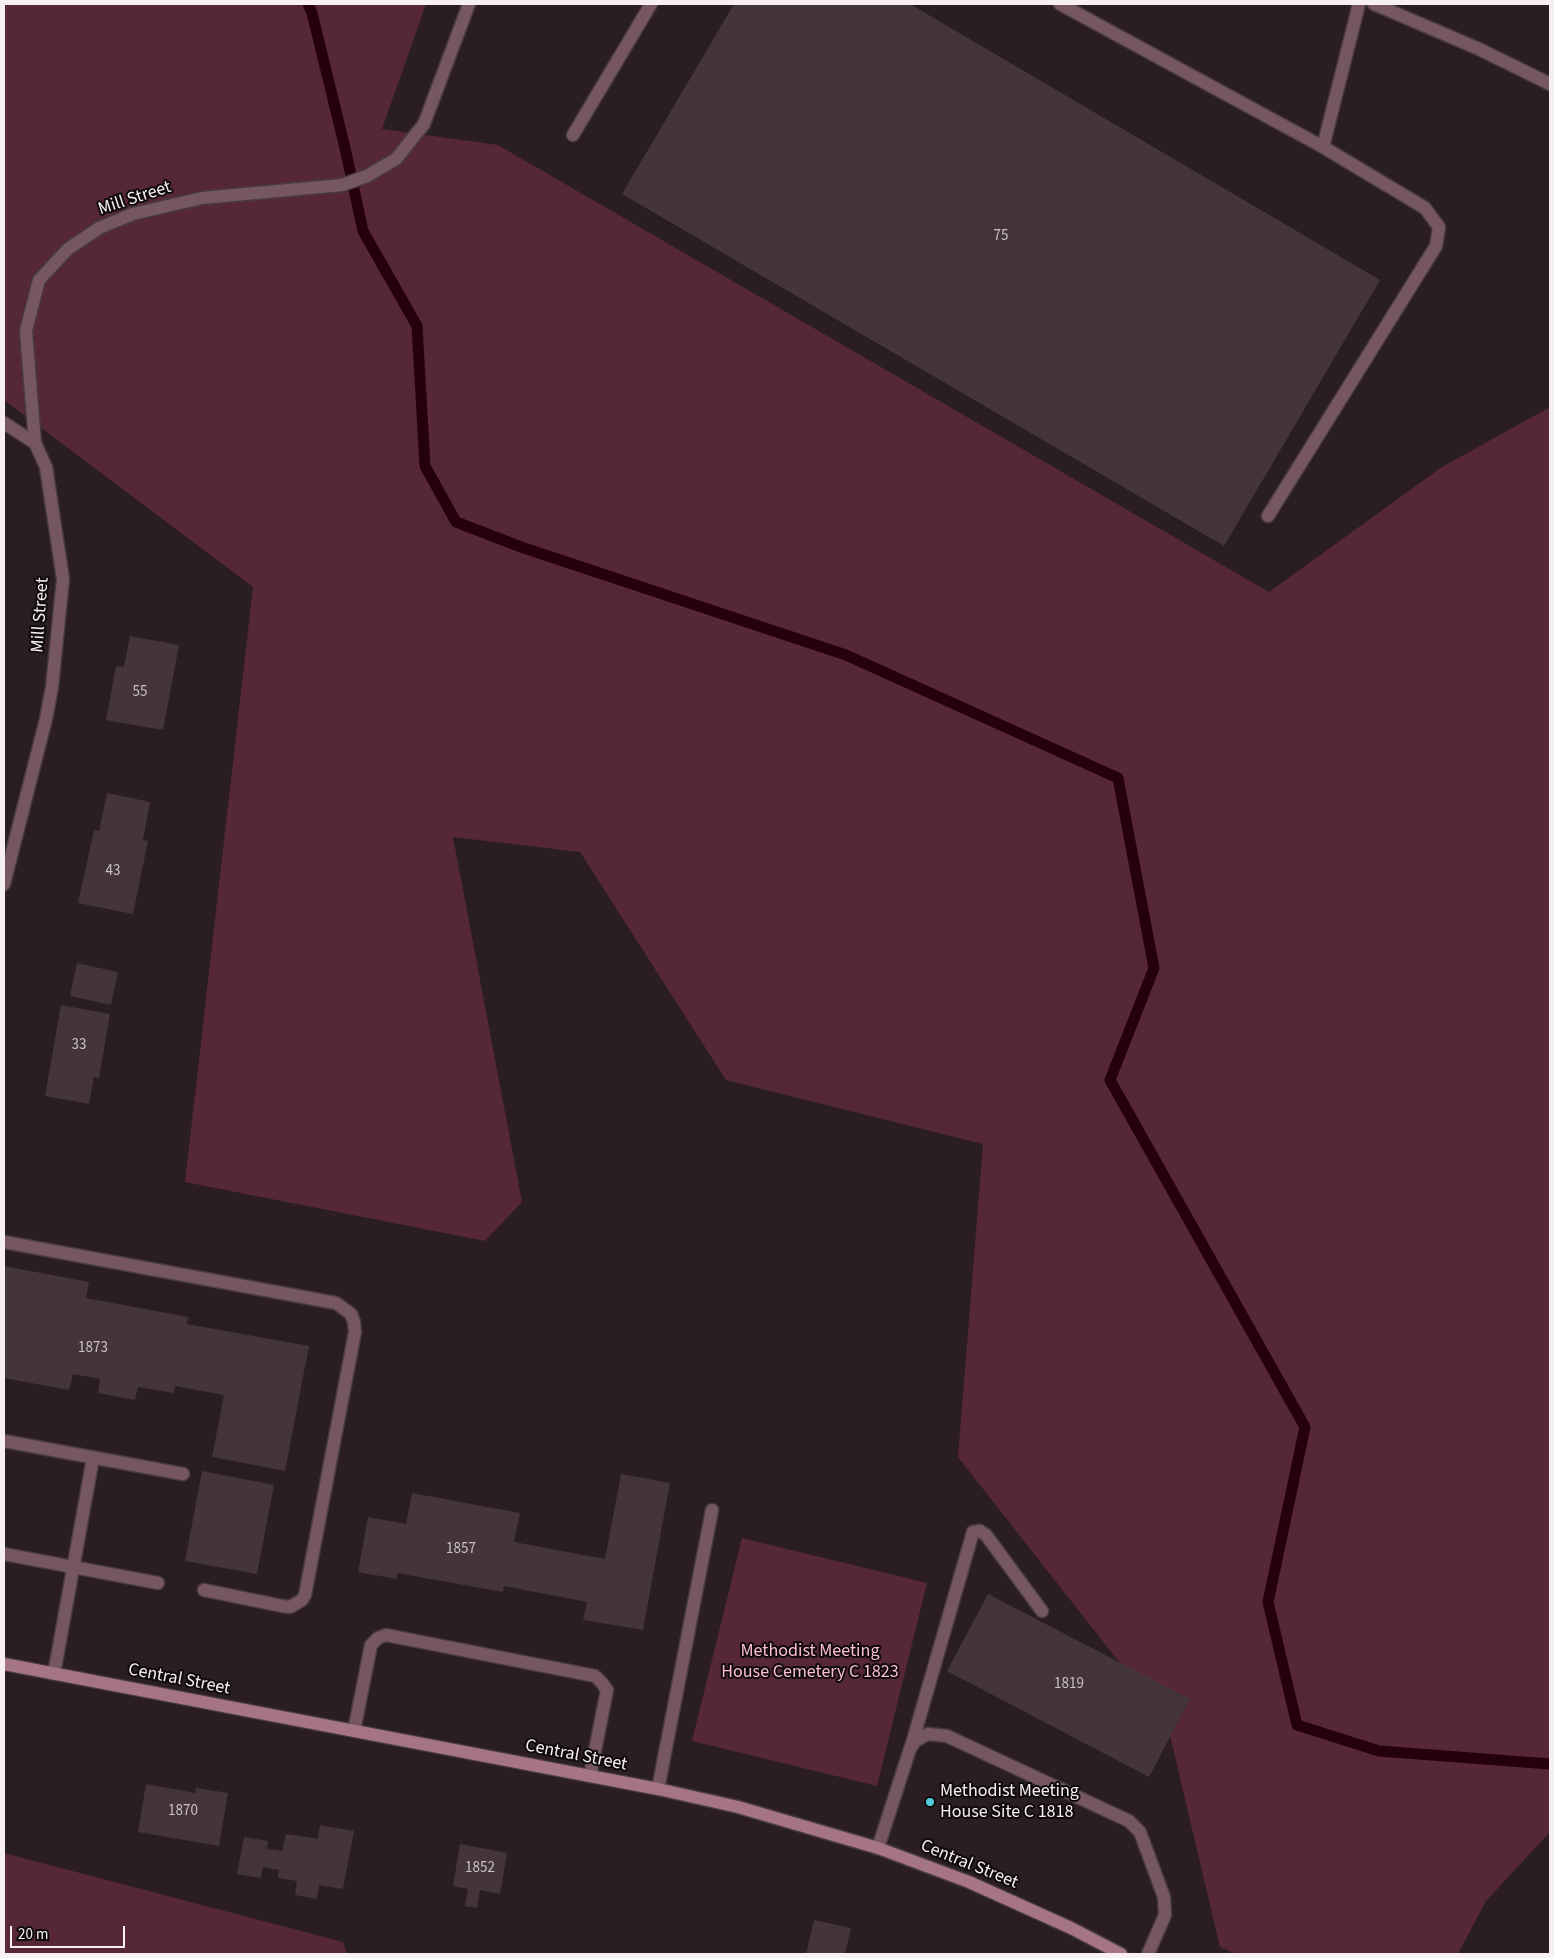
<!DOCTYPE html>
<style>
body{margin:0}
#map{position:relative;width:1554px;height:1958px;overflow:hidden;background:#2b1e22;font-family:"Source Sans 3",sans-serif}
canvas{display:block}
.frame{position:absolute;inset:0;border:5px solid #f8eff1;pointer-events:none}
.scale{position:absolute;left:10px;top:1926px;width:115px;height:22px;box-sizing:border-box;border:2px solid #f8eff1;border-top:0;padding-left:6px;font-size:15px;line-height:18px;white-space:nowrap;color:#f8eff1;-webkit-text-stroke:4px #0f0a0c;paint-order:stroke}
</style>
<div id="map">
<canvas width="1554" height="1958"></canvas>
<div class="frame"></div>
<div class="scale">20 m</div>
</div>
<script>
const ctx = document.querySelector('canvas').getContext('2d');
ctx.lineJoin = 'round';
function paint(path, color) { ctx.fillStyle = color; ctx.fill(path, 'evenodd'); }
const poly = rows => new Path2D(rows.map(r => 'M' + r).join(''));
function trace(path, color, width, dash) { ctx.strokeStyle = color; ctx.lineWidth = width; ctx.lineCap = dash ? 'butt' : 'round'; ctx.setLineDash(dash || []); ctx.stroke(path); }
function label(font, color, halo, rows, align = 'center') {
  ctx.font = font + ' "Source Sans 3",sans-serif'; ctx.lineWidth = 4; ctx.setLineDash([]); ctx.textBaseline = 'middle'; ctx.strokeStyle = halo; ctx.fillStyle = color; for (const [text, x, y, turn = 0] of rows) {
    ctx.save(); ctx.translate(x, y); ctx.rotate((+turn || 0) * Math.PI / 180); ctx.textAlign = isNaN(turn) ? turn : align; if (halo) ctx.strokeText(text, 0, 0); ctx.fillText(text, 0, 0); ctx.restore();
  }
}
paint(poly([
 [4,4,426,4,382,129,498,145,1269,592,1442,467,1550,407,1550,1832,1486,1901,1458,1954,1236,1954,1220,1947,1167,1723,958,1457,983,1144,726,1080,580,852,453,837,522,1202,485,1241,185,1182,253,587,4,400],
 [742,1538,927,1583,877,1786,692,1741],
 [4,1853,343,1942,347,1954,4,1954]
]), '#562639');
trace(poly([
 [308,4,312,13,345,148,363,231,417,326,425,466,456,522,521,547,846,655,1118,778,1154,968,1110,1080,1305,1427,1268,1602,1297,1725,1379,1751,1550,1764]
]), '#270010', 11);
paint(poly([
 [734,4,910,4,1380,280,1224,546,622,194],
 [130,636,179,645,163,730,106,720,116,666,124,667],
 [107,793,150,802,143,840,148,841,133,914,78,903,94,830,99,831],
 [77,963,118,972,111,1005,70,996],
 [61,1005,110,1014,99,1078,94,1077,89,1104,45,1096],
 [4,1266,89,1282,86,1298,188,1317,187,1324,309,1346,285,1471,212,1457,224,1395,175,1386,174,1393,138,1387,135,1400,98,1393,100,1379,73,1374,69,1390,4,1378],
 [202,1471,274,1485,257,1574,185,1561],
 [621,1474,670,1483,643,1630,583,1620,587,1602,504,1586,503,1592,397,1573,397,1579,358,1572,368,1517,406,1524,412,1493,520,1513,514,1542,605,1559],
 [988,1594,1190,1699,1149,1777,947,1671],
 [146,1784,195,1793,196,1788,228,1793,219,1846,138,1832],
 [320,1825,354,1831,343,1889,319,1885,317,1899,295,1895,297,1881,278,1878,279,1870,263,1867,261,1878,237,1874,244,1837,268,1841,267,1849,282,1851,286,1834,318,1839],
 [460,1844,507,1853,500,1894,480,1890,477,1908,465,1906,468,1889,453,1886],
 [814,1920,851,1928,845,1954,806,1954]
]), '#43353a');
const service = poly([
 [1060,4,1323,147,1425,208,1439,227,1436,246,1268,516],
 [1374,4,1479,49,1550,84],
 [573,135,651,4],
 [1323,147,1359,4],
 [4,423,35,443],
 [4,1242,336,1303,351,1314,354,1322,355,1332,305,1595,302,1600,290,1607,282,1606,204,1590],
 [4,1441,183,1474],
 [4,1554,158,1583],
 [54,1674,93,1458],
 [354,1731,371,1645,378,1638,386,1635,595,1676,602,1683,607,1690,590,1776],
 [911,1747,973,1532,980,1531,986,1535,1042,1611],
 [658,1789,712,1510],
 [878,1848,910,1749,915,1741,928,1734,947,1736,1129,1821,1140,1832,1164,1897,1165,1915,1148,1954]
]);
const minor = poly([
 [342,185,367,176]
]);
const tertiary = poly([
 [367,176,396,159,424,124,469,4],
 [4,884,46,719,52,687,63,579,46,467,35,443,26,331,39,280,68,249,99,228,133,214,202,198,342,185]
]);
const secondary = poly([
 [4,1664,658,1789,738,1807,878,1848,969,1882,1071,1928,1121,1954]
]);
trace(service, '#483b3f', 15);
trace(minor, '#483b3f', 15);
trace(tertiary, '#483b3f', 15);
trace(secondary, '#483b3f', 15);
trace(service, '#765761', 12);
trace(minor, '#765761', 12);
trace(tertiary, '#765761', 12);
trace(secondary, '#a57485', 12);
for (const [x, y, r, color] of [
 [930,1802,5,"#53cbda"]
]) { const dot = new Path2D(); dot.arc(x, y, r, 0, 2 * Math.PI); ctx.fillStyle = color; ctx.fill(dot); trace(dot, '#0f0a0c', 2); }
label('15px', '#cbc0c3', null, [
 ["75",1001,237],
 ["55",140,693],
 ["43",113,872],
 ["33",79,1046],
 ["1873",93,1349],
 ["1857",461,1550],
 ["1819",1069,1685],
 ["1870",183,1812],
 ["1852",480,1869]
]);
label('18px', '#f8eff1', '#0f0a0c', [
 ["Mill Street",135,199,-18],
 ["Mill Street",41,615,-86],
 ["Central Street",179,1680,11],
 ["Central Street",576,1756,11],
 ["Central Street",969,1865,22]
]);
label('18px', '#fcbdd2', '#0f0a0c', [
 ["Methodist Meeting",810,1652],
 ["House Cemetery C 1823",810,1673]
]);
label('18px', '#f8eff1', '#0f0a0c', [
 ["Methodist Meeting",940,1792],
 ["House Site C 1818",940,1813]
], 'left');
</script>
